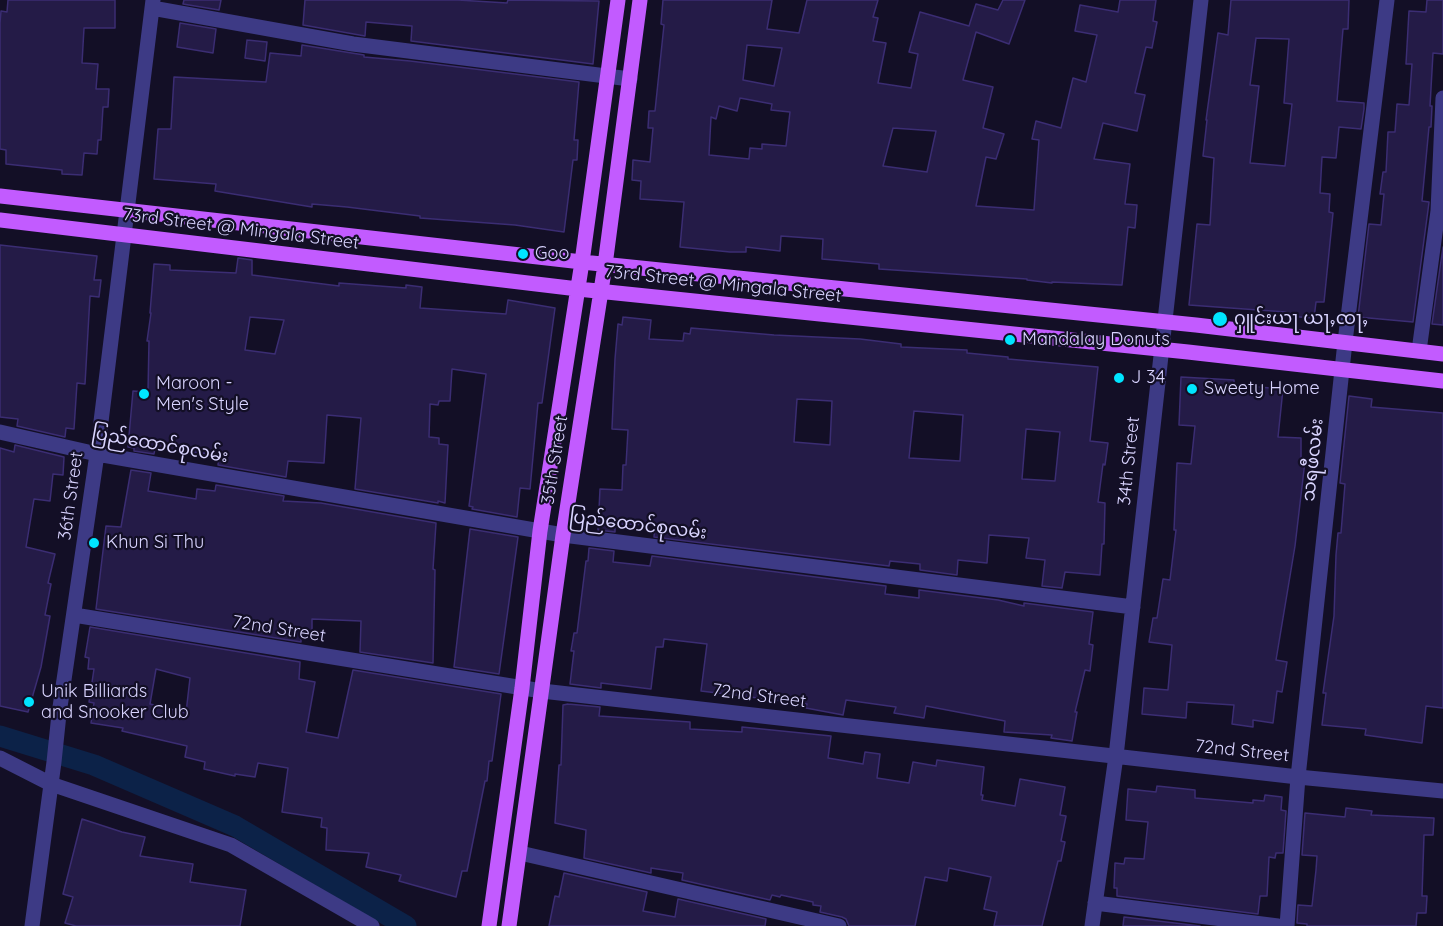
<!DOCTYPE html>
<meta charset="utf-8">
<style>
body{margin:0}
canvas{display:block;background:#130f26}
</style>
<canvas width="1443" height="926"></canvas>
<script>
const ctx = document.querySelector('canvas').getContext('2d');
ctx.lineJoin = 'round';
const poly = rows => new Path2D(rows.map(r => 'M' + r).join(''));
function trace(path, color, width, dash) { ctx.strokeStyle = color; ctx.lineWidth = width; ctx.lineCap = dash ? 'butt' : 'round'; ctx.setLineDash(dash || []); ctx.stroke(path); }
function paint(path, color) { ctx.fillStyle = color; ctx.fill(path, 'evenodd'); }
function label(font, color, halo, rows, align = 'center') {
  ctx.font = font + ' Quicksand,"Noto Sans Myanmar",sans-serif'; ctx.lineWidth = 4.5; ctx.setLineDash([]); ctx.textBaseline = 'middle'; ctx.strokeStyle = halo; ctx.fillStyle = color; for (const [text, x, y, turn = 0] of rows) {
    ctx.save(); ctx.translate(x, y); ctx.rotate((+turn || 0) * Math.PI / 180); ctx.textAlign = isNaN(turn) ? turn : align; if (halo) ctx.strokeText(text, 0, 0); ctx.fillText(text, 0, 0); ctx.restore();
  }
}
trace(poly([
 [0,736,94,765,235,826,406,926]
]), '#0c2248', 21);
const building = poly([
 [8,0,115,0,115,28,84,28,82,63,98,64,96,89,109,89,108,107,103,107,101,140,98,140,97,154,84,153,82,175,62,174,62,170,6,164,6,150,0,149,0,23,1,11,7,12,8,0],
 [184,0,221,0,219,10,183,4,184,0],
 [305,0,458,0,507,3,508,0,599,1,593,64,411,41,412,26,366,22,365,36,303,25,305,0],
 [663,0,772,0,767,29,799,33,807,0,878,0,873,17,878,18,873,41,886,43,878,83,911,88,918,54,909,52,920,12,969,26,976,4,998,10,1003,0,1025,0,1009,44,976,32,963,80,993,87,983,128,1004,134,996,159,986,157,976,206,1034,210,1039,140,1032,139,1036,121,1061,128,1073,78,1086,82,1097,35,1075,31,1080,5,1118,12,1120,0,1156,0,1153,21,1157,22,1152,48,1146,47,1135,93,1145,95,1137,131,1103,123,1094,159,1130,164,1125,204,1137,205,1135,228,1128,227,1122,285,1052,282,1052,283,1027,280,1027,279,879,269,879,264,822,259,823,239,781,236,780,251,746,247,746,252,730,252,680,247,684,202,640,199,641,181,632,180,633,160,650,162,653,128,648,128,649,111,655,111,664,25,661,24,663,0],
 [747,45,782,48,774,86,743,80,747,45],
 [740,98,772,104,771,110,790,112,786,146,762,144,762,149,750,148,749,159,709,155,711,117,716,119,719,106,737,111,740,98],
 [893,128,936,131,927,172,883,166,893,128],
 [1231,0,1349,0,1348,29,1343,29,1337,101,1364,103,1364,109,1361,129,1339,127,1336,158,1322,157,1320,193,1330,194,1329,212,1333,213,1324,302,1316,302,1314,318,1286,316,1286,312,1189,305,1197,224,1210,225,1214,158,1203,156,1207,120,1206,120,1218,33,1228,35,1231,0],
 [1256,38,1289,39,1284,103,1292,104,1285,166,1250,163,1259,86,1250,85,1256,38],
 [1427,0,1443,0,1443,54,1433,53,1430,106,1432,106,1431,127,1429,127,1422,201,1429,202,1428,210,1413,322,1358,317,1369,224,1381,225,1384,194,1380,194,1383,172,1386,172,1388,132,1395,132,1397,104,1409,105,1412,64,1406,64,1409,11,1426,12,1427,0],
 [180,23,216,29,213,53,177,47,180,23],
 [247,40,267,42,265,61,245,58,247,40],
 [302,45,364,55,364,57,410,61,579,82,574,140,578,140,577,160,573,160,564,232,515,225,420,218,420,216,347,207,312,204,312,207,215,191,216,184,154,179,158,129,171,129,174,77,266,82,270,53,301,56,302,45],
 [0,245,97,256,94,280,101,280,99,297,90,296,85,384,77,383,74,429,66,428,65,437,17,426,18,419,0,417,0,245],
 [1443,247,1443,325,1432,324,1443,247],
 [238,258,252,260,252,275,339,286,339,283,406,288,406,285,422,287,420,308,506,314,508,300,555,308,542,403,538,403,530,489,520,488,517,517,472,509,473,507,469,506,486,374,452,369,450,401,439,401,438,405,430,404,429,437,439,438,439,444,448,445,445,503,438,501,438,503,355,489,361,418,327,415,324,463,288,461,286,477,218,465,219,455,155,448,154,454,134,451,134,448,128,447,133,391,148,392,149,341,147,341,151,313,150,313,154,264,170,265,170,270,236,273,238,258],
 [250,317,284,320,275,354,245,350,250,317],
 [623,317,651,320,649,339,683,341,684,333,690,334,691,328,774,335,860,339,901,344,901,347,967,350,967,353,1008,357,1008,359,1098,367,1090,441,1108,443,1105,465,1103,464,1098,502,1105,503,1104,544,1102,544,1100,575,1065,572,1062,588,1042,586,1045,560,1026,558,1029,538,989,535,987,563,958,560,957,575,920,570,920,564,890,561,889,566,654,537,655,525,623,524,623,527,615,527,615,532,598,530,600,489,622,490,623,465,626,465,628,430,612,429,615,359,618,324,622,325,623,317],
 [797,399,832,401,830,445,794,442,797,399],
 [914,411,963,415,960,461,909,458,914,411],
 [1026,429,1060,432,1055,481,1022,479,1026,429],
 [1181,377,1234,380,1234,385,1283,389,1278,437,1301,438,1301,460,1305,461,1295,546,1276,660,1287,662,1282,692,1277,691,1273,723,1253,720,1253,727,1232,724,1234,705,1187,702,1186,718,1142,714,1144,688,1168,690,1172,645,1149,642,1153,618,1157,618,1163,579,1170,580,1176,530,1174,530,1177,463,1191,464,1195,426,1179,425,1181,377],
 [1349,396,1372,399,1371,407,1443,413,1443,708,1426,706,1422,743,1365,735,1366,729,1322,725,1326,693,1323,693,1334,616,1336,555,1338,533,1341,533,1345,484,1340,483,1349,396],
 [15,445,64,457,63,475,53,474,50,501,34,499,26,547,55,554,48,583,51,584,45,615,50,616,41,667,28,712,0,706,0,448,14,452,15,445],
 [131,470,151,473,148,491,196,499,197,489,215,491,216,485,284,496,283,501,321,503,436,523,433,569,435,570,433,663,360,652,361,621,312,619,312,632,301,631,301,642,96,609,106,526,121,527,131,470],
 [470,529,518,537,499,674,454,667,470,529],
 [589,548,614,551,613,562,650,566,652,556,886,586,885,594,919,598,919,590,998,600,1024,606,1024,603,1093,612,1089,644,1093,645,1090,671,1085,670,1075,712,1077,712,1072,741,1051,738,1052,735,1004,732,1005,721,926,706,924,718,894,713,896,707,846,700,843,715,806,708,807,704,701,691,707,644,664,639,663,647,656,647,651,689,601,683,601,688,570,684,574,651,571,651,574,633,577,633,586,561,588,561,589,548],
 [90,627,300,662,299,679,315,682,306,732,338,738,353,670,501,694,492,761,489,761,487,781,485,781,467,871,462,871,456,897,399,881,401,875,366,867,369,853,326,850,327,828,321,827,322,818,282,812,288,768,258,763,255,777,235,774,235,776,204,769,205,762,185,757,187,746,122,731,123,728,91,723,94,703,89,702,94,669,88,669,89,658,85,657,90,627],
 [156,669,190,678,186,713,150,704,156,669],
 [568,704,600,707,599,716,690,722,690,729,742,732,742,727,831,736,828,758,863,764,865,752,880,754,877,778,909,783,913,762,936,766,937,760,984,767,981,795,983,795,982,800,1015,806,1020,779,1065,787,1060,815,1066,816,1061,841,1065,842,1061,861,1058,861,1042,926,994,926,997,912,984,909,991,877,949,868,947,881,925,877,915,926,849,926,846,919,842,917,820,912,821,906,813,905,813,902,781,895,780,897,772,895,770,900,682,880,683,873,651,868,651,873,584,858,586,830,555,823,559,765,561,765,563,705,568,704],
 [1157,786,1195,790,1195,798,1253,803,1253,800,1264,801,1265,795,1282,797,1281,810,1286,811,1283,853,1276,853,1275,858,1269,857,1267,896,1260,896,1258,914,1117,896,1117,888,1114,888,1115,863,1124,864,1125,858,1144,859,1148,822,1126,820,1128,789,1156,792,1157,786],
 [1346,808,1372,811,1371,815,1434,818,1433,835,1424,835,1422,896,1427,896,1426,913,1417,913,1416,926,1307,926,1307,924,1297,923,1298,905,1312,906,1316,870,1317,856,1302,855,1305,813,1345,817,1346,808],
 [82,819,122,832,145,837,140,856,193,864,190,882,246,890,240,926,76,926,65,923,73,897,63,894,82,819],
 [564,873,647,892,643,911,675,917,678,899,766,919,765,926,549,926,555,896,559,897,564,873],
 [1124,917,1200,926,1123,926,1124,917]
]);
paint(building, '#241b47');
trace(building, '#3b2d73', 1.5);
trace(poly([
 [152,8,353,44,630,79],
 [1419,351,1438,211,1443,98],
 [0,432,97,454,563,535,1133,607],
 [74,615,542,691,1298,777,1443,791],
 [0,758,51,784,231,845,372,926],
 [520,853,839,926],
 [1095,903,1278,926],
 [32,926,54,762,59,714,97,454,153,0],
 [1092,926,1116,756,1201,0],
 [1287,926,1298,777,1345,342,1387,0]
]), '#3d3a85', 15);
trace(poly([
 [0,196,582,262,1196,325,1443,354],
 [0,220,578,289,1188,352,1443,381],
 [489,926,522,688,540,531,582,262,618,0],
 [509,926,563,535,605,265,640,0]
]), '#c25bff', 15);
for (const [x, y, r, color] of [
 [523,254,6,"#00e5ff"],
 [1220,319,8,"#00e5ff"],
 [1010,340,6,"#00e5ff"],
 [1119,378,6,"#00e5ff"],
 [1192,389,6,"#00e5ff"],
 [144,394,6,"#00e5ff"],
 [94,543,6,"#00e5ff"],
 [29,702,6,"#00e5ff"]
]) { const dot = new Path2D(); dot.arc(x, y, r, 0, 2 * Math.PI); ctx.fillStyle = color; ctx.fill(dot); trace(dot, '#130f26', 2); }
label('18px', '#d9d4ff', '#130f26', [
 ["73rd Street @ Mingala Street",241,229,7],
 ["73rd Street @ Mingala Street",723,284,6],
 ["ပြည်ထောင်စုလမ်း",160,445,10],
 ["35th Street",555,460,-81],
 ["သရဖီလမ်း",1313,460,-84],
 ["34th Street",1129,461,-84],
 ["36th Street",71,496,-82],
 ["ပြည်ထောင်စုလမ်း",638,525,7],
 ["72nd Street",279,629,9],
 ["72nd Street",759,696,7],
 ["72nd Street",1242,751,6]
]);
label('18px', '#d9d4ff', '#130f26', [
 ["Goo",535,254],
 ["ႁူင်းယႃ ယႃႇၸႃႇ",1234,319],
 ["Mandalay Donuts",1022,340],
 ["J 34",1131,378],
 ["Maroon -",156,384],
 ["Men's Style",156,405],
 ["Sweety Home",1204,389],
 ["Khun Si Thu",106,543],
 ["Unik Billiards",41,692],
 ["and Snooker Club",41,713]
], 'left');
</script>
